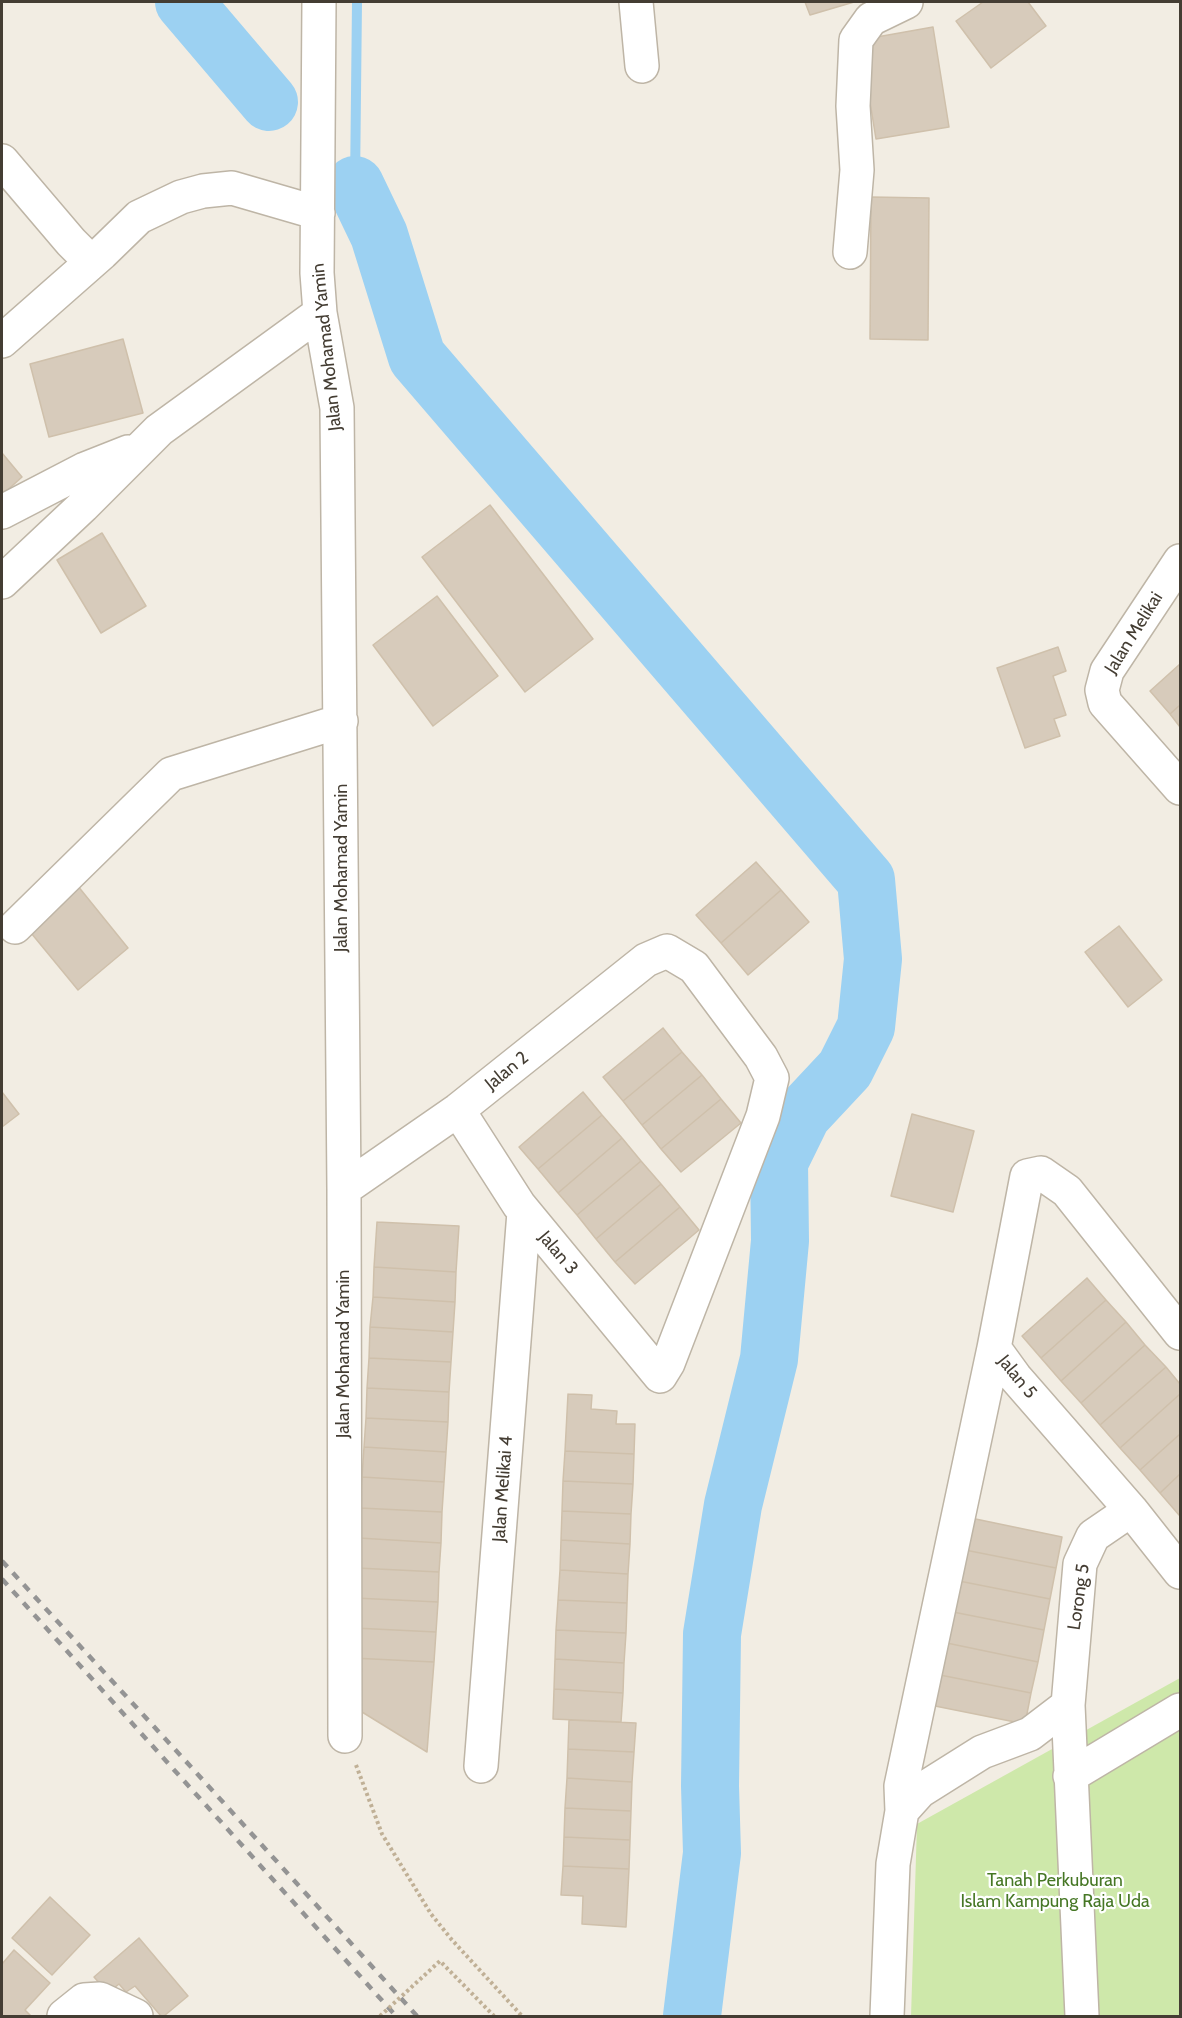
<!DOCTYPE html>
<style>
body{margin:0}
#map{position:relative;width:1182px;height:2018px;overflow:hidden;background:#f2ede3;font-family:Cabin,sans-serif}
canvas{display:block}
.frame{position:absolute;inset:0;border:3px solid #443d33;pointer-events:none}
</style>
<div id="map">
<canvas width="1182" height="2018"></canvas>
<div class="frame"></div>
</div>
<script>
const ctx = document.querySelector('canvas').getContext('2d');
ctx.lineJoin = 'round';
function paint(path, color) { ctx.fillStyle = color; ctx.fill(path, 'evenodd'); }
const poly = rows => new Path2D(rows.map(r => 'M' + r).join(''));
function trace(path, color, width, dash) { ctx.strokeStyle = color; ctx.lineWidth = width; ctx.lineCap = dash ? 'butt' : 'round'; ctx.setLineDash(dash || []); ctx.stroke(path); }
function label(font, color, halo, rows, align = 'center') {
  ctx.font = font + ' Cabin,sans-serif'; ctx.lineWidth = 4.5; ctx.setLineDash([]); ctx.textBaseline = 'middle'; ctx.strokeStyle = halo; ctx.fillStyle = color; for (const [text, x, y, turn = 0] of rows) {
    ctx.save(); ctx.translate(x, y); ctx.rotate((+turn || 0) * Math.PI / 180); ctx.textAlign = isNaN(turn) ? turn : align; if (halo) ctx.strokeText(text, 0, 0); ctx.fillText(text, 0, 0); ctx.restore();
  }
}
paint(poly([
 [1180,1678,1180,2016,911,2016,917,1824]
]), '#cee8aa');
trace(poly([
 [355,185,357,2]
]), '#9cd1f2', 10);
trace(poly([
 [184,2,269,102],
 [355,185,379,235,417,357,866,880,873,959,866,1027,845,1069,802,1115,779,1162,780,1241,769,1359,733,1505,712,1634,710,1786,712,1853,692,2016]
]), '#9cd1f2', 58);
const building = poly([
 [805,2,854,2,810,15,805,2],
 [983,2,1028,2,1046,26,991,68,956,21,983,2],
 [933,27,949,127,876,139,860,40,933,27],
 [871,197,929,198,928,340,870,339,871,197],
 [123,339,143,413,49,437,30,364,123,339],
 [2,453,22,477,2,495,2,453],
 [490,505,593,639,525,692,422,557,490,505],
 [102,533,146,606,101,633,57,560,102,533],
 [437,596,498,676,433,726,373,645,437,596],
 [1058,647,1066,671,1053,676,1066,715,1054,719,1060,736,1025,748,997,668,1058,647],
 [1180,664,1180,705,1170,714,1150,691,1180,664],
 [1180,705,1180,727,1170,714,1180,705],
 [756,862,781,890,721,943,696,915,756,862],
 [73,880,128,948,78,990,22,922,73,880],
 [781,890,809,922,748,975,721,943,781,890],
 [1119,926,1162,980,1128,1007,1085,952,1119,926],
 [663,1028,682,1052,623,1101,603,1077,663,1028],
 [682,1052,702,1075,642,1125,623,1101,682,1052],
 [702,1075,721,1099,661,1149,642,1125,702,1075],
 [2,1092,19,1114,2,1127,2,1092],
 [583,1092,602,1115,538,1169,519,1147,583,1092],
 [721,1099,741,1123,681,1172,661,1149,721,1099],
 [912,1114,974,1131,953,1212,891,1196,912,1114],
 [602,1115,622,1138,558,1193,538,1169,602,1115],
 [622,1138,641,1161,577,1215,558,1193,622,1138],
 [641,1161,661,1184,596,1239,577,1215,641,1161],
 [661,1184,680,1207,615,1262,596,1239,661,1184],
 [680,1207,699,1230,635,1284,615,1262,680,1207],
 [377,1222,459,1226,456,1272,374,1267,377,1222],
 [374,1267,456,1272,455,1302,373,1297,374,1267],
 [1087,1278,1106,1300,1041,1358,1022,1336,1087,1278],
 [373,1297,455,1302,453,1332,370,1327,373,1297],
 [1106,1300,1126,1322,1061,1381,1041,1358,1106,1300],
 [1126,1322,1145,1345,1081,1403,1061,1381,1126,1322],
 [370,1327,453,1332,451,1362,369,1358,370,1327],
 [1145,1345,1166,1367,1100,1425,1081,1403,1145,1345],
 [369,1358,451,1362,449,1392,367,1388,369,1358],
 [1166,1367,1180,1384,1180,1394,1120,1448,1100,1425,1166,1367],
 [367,1388,449,1392,448,1422,366,1418,367,1388],
 [568,1394,592,1395,591,1409,617,1411,616,1424,635,1424,634,1454,565,1451,568,1394],
 [1180,1394,1180,1434,1140,1470,1120,1448,1180,1394],
 [366,1418,448,1422,446,1452,364,1447,366,1418],
 [1180,1434,1180,1474,1160,1493,1140,1470,1180,1434],
 [364,1447,446,1452,444,1482,362,1477,364,1447],
 [565,1451,634,1454,633,1484,563,1481,565,1451],
 [1180,1474,1180,1514,1179,1515,1160,1493,1180,1474],
 [362,1477,444,1482,442,1512,360,1508,362,1477],
 [563,1481,633,1484,631,1514,562,1511,563,1481],
 [360,1508,442,1512,441,1543,359,1538,360,1508],
 [562,1511,631,1514,630,1544,561,1540,562,1511],
 [966,1517,1062,1537,1056,1568,960,1549,966,1517],
 [359,1538,441,1543,439,1572,357,1568,359,1538],
 [561,1540,630,1544,628,1574,560,1570,561,1540],
 [960,1549,1056,1568,1050,1599,954,1580,960,1549],
 [357,1568,439,1572,438,1602,355,1598,357,1568],
 [560,1570,628,1574,627,1603,558,1600,560,1570],
 [954,1580,1050,1599,1044,1630,948,1611,954,1580],
 [355,1598,438,1602,436,1632,354,1628,355,1598],
 [558,1600,627,1603,626,1633,556,1630,558,1600],
 [948,1611,1044,1630,1038,1662,942,1642,948,1611],
 [354,1628,436,1632,434,1662,352,1658,354,1628],
 [556,1630,626,1633,624,1663,555,1659,556,1630],
 [942,1642,1038,1662,1031,1693,935,1674,942,1642],
 [352,1658,434,1662,427,1752,349,1704,352,1658],
 [555,1659,624,1663,623,1693,554,1689,555,1659],
 [935,1674,1031,1693,1025,1724,930,1705,935,1674],
 [554,1689,623,1693,621,1722,553,1719,554,1689],
 [569,1720,636,1723,634,1752,568,1749,569,1720],
 [568,1749,634,1752,632,1782,567,1778,568,1749],
 [567,1778,632,1782,631,1811,565,1808,567,1778],
 [565,1808,631,1811,630,1840,564,1837,565,1808],
 [564,1837,630,1840,629,1869,563,1866,564,1837],
 [563,1866,629,1869,626,1927,582,1924,583,1896,561,1895,563,1866],
 [50,1897,90,1935,52,1975,12,1938,50,1897],
 [139,1938,188,1996,164,2016,161,2016,135,1986,126,1992,119,1984,108,1993,94,1977,139,1938],
 [14,1950,50,1983,25,2010,31,2016,2,2016,2,1964,14,1950]
]);
paint(building, '#d7cbbb');
trace(building, '#cfc0ab', 1.5);
const minor = poly([
 [319,2,317,273,320,313,337,408,344,1189,345,1736],
 [636,2,642,66],
 [2,161,71,242,91,262],
 [850,252,857,170,853,106,856,40,871,19,906,2],
 [2,341,102,253,139,217,181,197,203,191,232,188,318,213],
 [2,512,85,469,128,452],
 [1180,561,1107,671,1102,690,1105,703,1180,788],
 [2,582,83,506,159,430,320,313],
 [15,927,171,774,341,721],
 [344,1189,458,1110,646,960,667,951,694,967,761,1057,772,1078,763,1116,668,1363,660,1376,519,1205,458,1110],
 [1180,1333,1067,1191,1041,1173,1027,1176,994,1348,1015,1377,1131,1510,1180,1572],
 [481,1766,524,1212],
 [1070,1776,1180,1710],
 [902,1811,901,1786,994,1348],
 [64,2016,84,2000,100,1999,136,2016],
 [887,2016,893,1864,902,1811,920,1791,982,1752,1030,1734,1068,1705],
 [1082,2016,1068,1705,1080,1564,1093,1536,1131,1510]
]);
trace(minor, '#beb5a6', 36);
trace(poly([
 [356,1765,382,1834,431,1914,452,1940,522,2016]
]), '#c0b096', 4, [3, 3]);
trace(minor, '#fff', 33);
trace(poly([
 [2,1561,192,1768,417,2016],
 [2,1579,396,2016]
]), '#949494', 4.5, [8, 8]);
trace(poly([
 [380,2016,440,1961,494,2016]
]), '#c0b096', 4, [3, 3]);
label('18px', '#443d33', '#fff', [
 ["Jalan Mohamad Yamin",327,347,-96],
 ["Jalan Melikai",1134,633,-58],
 ["Jalan Mohamad Yamin",342,868,-90],
 ["Jalan 2",507,1071,-39],
 ["Jalan 3",558,1253,50],
 ["Jalan Mohamad Yamin",344,1354,-90],
 ["Jalan 5",1017,1377,51],
 ["Jalan Melikai 4",503,1489,-86],
 ["Lorong 5",1079,1597,-82]
]);
label('18px', '#467725', '#fff', [
 ["Tanah Perkuburan",1055,1881],
 ["Islam Kampung Raja Uda",1055,1902]
]);
</script>
